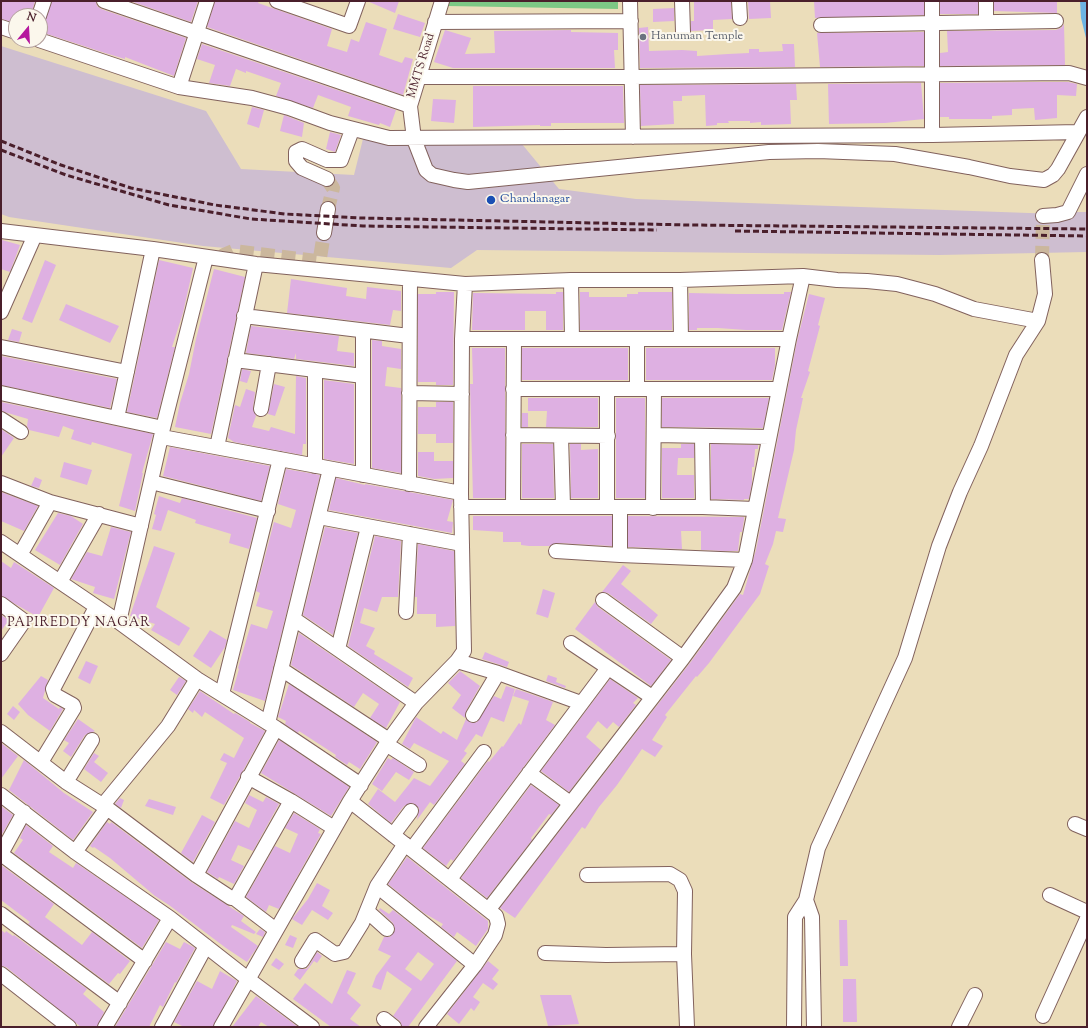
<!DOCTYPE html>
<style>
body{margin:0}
#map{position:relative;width:1088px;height:1028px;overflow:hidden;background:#ebddba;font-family:"Sorts Mill Goudy",serif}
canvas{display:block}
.frame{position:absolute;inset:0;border:2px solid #4a1f2b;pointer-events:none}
.north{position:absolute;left:8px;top:8px;width:40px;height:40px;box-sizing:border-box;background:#fbf7ec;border:1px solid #b4a19f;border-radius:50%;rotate:18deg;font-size:11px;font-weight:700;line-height:16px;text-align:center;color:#4a1f2b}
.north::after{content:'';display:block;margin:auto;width:14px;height:18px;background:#b5179e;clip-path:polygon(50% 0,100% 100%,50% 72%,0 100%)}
</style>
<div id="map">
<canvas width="1088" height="1028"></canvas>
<div class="frame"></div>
<div class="north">N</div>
</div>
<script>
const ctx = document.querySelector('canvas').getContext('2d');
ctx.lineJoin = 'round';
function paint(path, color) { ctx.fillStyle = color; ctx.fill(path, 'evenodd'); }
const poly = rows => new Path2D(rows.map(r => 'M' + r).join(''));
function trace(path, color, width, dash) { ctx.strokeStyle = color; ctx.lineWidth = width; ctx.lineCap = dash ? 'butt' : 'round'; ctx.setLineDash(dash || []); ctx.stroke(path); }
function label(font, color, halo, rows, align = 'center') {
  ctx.font = font + ' "Sorts Mill Goudy",serif'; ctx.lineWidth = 4; ctx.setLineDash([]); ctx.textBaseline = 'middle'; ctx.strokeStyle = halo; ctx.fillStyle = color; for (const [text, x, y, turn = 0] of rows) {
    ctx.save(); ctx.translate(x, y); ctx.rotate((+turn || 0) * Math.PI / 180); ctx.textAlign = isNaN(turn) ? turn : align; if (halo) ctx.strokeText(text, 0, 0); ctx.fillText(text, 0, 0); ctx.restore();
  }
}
paint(poly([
 [1,46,206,111,241,169,354,175,364,135,517,138,559,189,636,199,1057,214,1068,212,1087,212,1087,252,939,255,477,250,451,268,203,246,9,217,1,214]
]), '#cebed0');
paint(poly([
 [449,1,618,1,618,9,447,6]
]), '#7dc885');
paint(poly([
 [1080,1,1087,1,1087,42,1081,18]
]), '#6db4e4');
paint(poly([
 [1,1,35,1,31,16,16,16,16,23,1,19],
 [52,1,96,1,97,6,101,9,186,38,174,76,125,57,125,59,105,53,41,32],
 [130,1,198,1,191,22],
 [215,1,259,1,258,3,332,29,327,46,347,52,351,39,359,42,366,22,387,29,379,55,402,63,405,57,413,59,403,95,207,27],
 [367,1,399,1,395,13],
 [694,1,731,1,732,19,713,20,713,30,691,31,691,21,694,21],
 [748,1,770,1,771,18,749,19],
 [814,1,924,1,924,15,815,18],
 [940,1,978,1,978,14,940,14],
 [994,1,1057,1,1057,13,994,11],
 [674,8,674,21,653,22,653,9],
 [398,14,425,23,420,37,393,29],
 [1064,24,1065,65,940,66,940,53,948,52,947,31,1056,30,1061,28],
 [648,27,649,51,682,50,697,51,697,56,728,54,749,53,749,49,759,49,759,52,783,51,782,44,794,44,795,67,640,68,639,28],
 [445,30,471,38,465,54,495,53,494,31,571,30,571,32,618,33,618,50,614,50,615,68,453,68,434,62],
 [924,32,924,66,820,67,817,33],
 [202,44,396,110,390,127,380,123,379,125,348,116,351,107,318,95,313,108,276,96,281,83,246,71,246,73,236,69,230,86,209,83,215,65,197,59],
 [1032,82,1068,82,1077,84,1076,96,1057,95,1057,118,1035,120,1034,108,1012,109,1012,115,992,116,992,119,949,119,949,117,940,117,940,83],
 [921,83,924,119,885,123,829,124,828,84],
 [796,84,797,100,790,100,791,124,761,125,761,122,750,123,750,121,728,121,729,123,717,123,717,125,706,126,705,95,682,96,682,101,673,101,674,124,641,126,640,85],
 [473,86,623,86,624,123,551,123,551,126,540,126,540,125,473,127],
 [433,99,456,100,454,123,431,121],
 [252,107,264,110,259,128,247,124],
 [284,115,304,123,302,137,280,131],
 [330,132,341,135,335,152,326,149],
 [2,240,20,245,10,272,1,269],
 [45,260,56,265,32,323,22,319],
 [159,260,193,268,183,313,172,347,175,347,157,418,127,412],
 [214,269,245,277,211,434,175,427,180,403,189,374,196,339],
 [291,279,347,288,346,296,366,299,367,287,401,291,401,311,393,310,390,325,287,313],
 [436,292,454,292,453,385,436,385,436,382,418,382,418,294,436,294],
 [556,292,563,292,563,330,546,330,546,311,525,311,525,330,472,330,473,293,556,294],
 [580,292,589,292,589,297,627,297,627,294,638,294,638,292,672,292,672,330,580,330],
 [784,292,791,292,782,330,746,330,718,328,697,328,697,330,689,330,689,293,736,294,784,294],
 [809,294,825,298,818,325,820,326,808,371,810,372,801,398,803,398,796,430,794,450,778,518,786,519,783,532,776,531,773,544,765,564,769,566,760,594,709,663,697,677,696,676,665,715,667,717,652,740,663,746,655,757,642,749,617,785,599,807,585,829,582,827,515,918,500,908,690,663,740,594,743,595,756,550,797,341],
 [66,304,119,326,110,343,59,320],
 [251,326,339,336,337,351,354,353,354,366,296,359,296,353,294,359,246,353],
 [12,329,22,332,19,342,8,340],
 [372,340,382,341,382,346,401,349,401,369,387,367,385,386,401,388,401,473,372,468],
 [472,348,505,348,505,498,473,498,470,384,473,384],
 [522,348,628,348,628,380,522,380],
 [646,348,775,348,775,365,772,380,646,380],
 [1,356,117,379,110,408,1,385],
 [242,369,251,371,247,383,240,381],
 [296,376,306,378,306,444,303,444,302,455,234,442,228,438,235,405,240,407,246,389,255,392,253,408,256,416,252,427,269,431,271,427,295,434],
 [324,380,354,384,354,464,324,459],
 [274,384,285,387,275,416,268,414],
 [528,398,598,398,598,427,546,427,547,411,528,411],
 [616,398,645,398,645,498,616,498],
 [662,398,769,398,763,428,662,427],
 [1,402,153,434,142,473,143,473,135,511,119,506,132,454,92,442,91,445,71,439,74,430,63,426,59,437,29,430,27,426,28,419,1,411],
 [436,402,453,402,453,443,436,443,436,434,418,434,418,407,436,407],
 [522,413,528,413,528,427,522,427],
 [1,429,14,438,1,457],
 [522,444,553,444,554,498,522,498],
 [570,444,581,444,581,450,598,449,598,498,571,498],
 [681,444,694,444,694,458,678,458,677,475,694,475,694,498,662,498,662,448,681,448],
 [711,444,758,445,758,449,755,449,754,467,752,467,752,483,749,499,744,499,744,500,711,499],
 [170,447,270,466,261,501,163,476],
 [418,452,434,452,434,461,453,461,453,478,434,479,418,476],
 [64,462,92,470,87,485,60,477],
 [286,469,320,475,265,701,233,690,239,669,238,668,251,624,267,629,273,611,256,606,260,593,256,591,274,522,291,528,296,510,278,504],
 [35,477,42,480,39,488,31,486],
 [336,478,365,485,365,484,453,500,447,521,453,522,452,533,329,510],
 [1,492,38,506,24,531,1,521],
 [159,496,180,503,182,498,257,518,249,549,229,543,231,534,195,523,196,520,168,510,161,531,152,529,156,515,154,514],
 [58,513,71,516,83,524,60,565,35,550],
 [473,516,612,516,612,546,557,543,549,546,529,546,521,545,521,542,503,542,503,532,473,530],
 [628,516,744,517,744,520,742,532,740,532,738,551,725,551,701,550,701,531,681,531,682,549,628,547],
 [111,527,131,532,114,599,93,593,95,587,71,579,87,552,102,556],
 [325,527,358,533,333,635,303,615],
 [375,536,401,541,398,597,382,597,377,612,364,608,360,623,375,628,366,646,375,651,374,654,413,678,408,687,348,646],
 [418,544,454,551,455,626,436,627,436,614,417,614,417,597,415,597],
 [154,546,175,553,156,607,190,628,179,646,151,630,155,624,130,616],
 [1,561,11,568,14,562,54,588,38,617,1,596],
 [623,565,631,571,621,584,658,615,651,624,608,593,602,592],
 [543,589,555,593,548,618,536,614],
 [595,602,598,607,671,660,651,686,575,629],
 [1,615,9,620,1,631],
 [210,630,227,640,225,647,211,668,193,656],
 [299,633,400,702,386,728,370,718,379,704,363,693,354,707,291,665],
 [485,652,509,662,507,667,482,659],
 [86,661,98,666,90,684,78,678],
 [460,671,480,686,466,711,465,718,452,708,461,695,448,683],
 [548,675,557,678,556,682,566,686,565,688,546,681],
 [41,676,48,680,43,698,59,709,60,707,63,709,50,731,28,715,18,704],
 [179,677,186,681,177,695,170,690],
 [610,679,638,698,633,703,636,705,619,727,613,722,607,729,598,721,586,737,601,750,569,792,541,771],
 [289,684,377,742,360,769,349,762,347,765,335,757,336,755,299,731,298,733,285,724,286,721,278,717],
 [506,686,515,689,504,722,491,717,482,737,476,734,464,751,467,753,461,761,465,764,434,805,430,802,417,820,419,808,412,803,404,806,391,823,368,804,378,789,395,802,414,778,430,786,449,761,414,743,410,749,402,744,416,717,441,734,443,731,457,740,466,719,472,723,477,722,494,696,501,699],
 [516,689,568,707,553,702,546,720,555,725,453,861,451,859,446,866,423,848,488,761,489,762,502,746,503,747,519,723,521,725,529,701,513,696],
 [200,691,234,714,235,713,250,722,250,723,265,731,224,805,210,798,227,763,220,760,224,753,234,758,244,738,205,712,202,717,194,710,193,713,188,709],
 [13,706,20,712,14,720,7,714],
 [78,719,95,731,85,735,71,757,63,751,69,743,64,740],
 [279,740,349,787,331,816,261,773],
 [1,743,18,756,1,779],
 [94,753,99,756,94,762,108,773,101,782,84,769],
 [388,758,391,760,393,758,414,772,409,780,396,772,382,791,372,784],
 [24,760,64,793,93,812,73,840,9,790],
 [531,785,559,805,551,815,549,814,531,838,532,840,487,898,461,878],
 [249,795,263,802,266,797,279,804,253,851,238,845,231,860,244,866,234,884,219,877,218,879,207,872,235,821,249,828,257,810,245,803],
 [120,798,124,800,121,808,115,804],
 [149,799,176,807,173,815,145,806],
 [1,806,13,815,1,836],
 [294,813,320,829,318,833,321,834,279,909,269,905,266,912,246,897,275,846,290,853,298,834,285,828],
 [202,815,215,822,193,862,181,853],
 [107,822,110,824,111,822,191,882,244,916,241,921,256,932,254,934,232,925,231,927,258,946,247,962,226,948,169,905,155,896,110,858,94,847,93,848,90,846],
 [26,825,53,846,49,852,73,868,76,863,159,920,142,948,14,853,23,840,20,838],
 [407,857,488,921,488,929,476,946,457,932,454,937,441,927,443,924,424,913,388,884],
 [1,865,54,904,45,917,82,945,92,932,130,961,120,974,118,973,109,984,28,924,30,922,1,900],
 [317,883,330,890,322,906,333,913,328,920,312,910,302,925,292,919,308,899],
 [380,908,389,914,393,910,457,961,408,1027,402,1027,400,1021,393,1016,412,989,387,971,381,990,372,987,376,976,391,956,378,950,384,937,390,937,395,930,393,923,379,910],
 [418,952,434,964,421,981,405,969],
 [839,920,847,920,848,966,840,966],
 [260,929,265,932,263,937,256,934],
 [1,930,5,933,6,931,13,936,14,935,87,989,83,994,104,1012,97,1027,81,1027,6,967,1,966],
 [290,935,297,938,293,948,285,945],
 [166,942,180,949,184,942,195,948,176,983,175,982,163,1007,160,1005,149,1027,115,1027],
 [317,952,322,956,317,963,314,961,300,980,294,975,298,969,306,969,309,966],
 [276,958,284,964,279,970,271,965],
 [488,961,499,970,492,979,498,984,493,990,483,983,473,997,480,1002,474,1011,471,1008,459,1024,447,1014],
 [347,970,356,973,347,993,361,1005,350,1019,361,1027,331,1027,293,999,305,983,332,1004],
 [220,971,237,981,213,1027,184,1027,174,1022,197,981,212,989],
 [843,979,856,979,857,1022,843,1022],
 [540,995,571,995,579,1024,548,1026],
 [256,996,294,1024,298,1027,269,1027,261,1022,258,1027,232,1027]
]), '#deb0e2');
trace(poly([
 [327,179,333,188,328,209],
 [222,259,224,255,233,251,317,261,320,258,324,233],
 [1042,260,1043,216]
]), '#cbb79d', 14, [14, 7]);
const minor = poly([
 [104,1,410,106],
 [277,1,349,26,358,1],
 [442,1,410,106,414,139,426,170,432,175,454,180,468,182,769,152,818,151,895,154,969,167,1010,176,1044,180,1053,175,1058,169,1087,117],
 [630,1,633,137],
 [682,1,683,32],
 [739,1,740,18],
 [932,1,932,135],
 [39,16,44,1],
 [435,22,631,21],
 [986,22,986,1],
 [821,25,1056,21],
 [1,27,16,32],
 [39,40,179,87,252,98,289,108,330,123,389,138,932,135,1078,132],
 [418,77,632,77,1069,73,1087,78],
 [179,87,207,1],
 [327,179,302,168,296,161,296,152,302,149,327,160,341,160,352,130],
 [1043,216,1057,215,1068,212,1087,174],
 [1,231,153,249,256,264,465,284,571,280,680,280,803,276,837,280,867,281,897,284,935,294,974,309,1038,321,1016,355,981,446,960,492,939,546,905,658,818,848,806,900],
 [324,233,328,209],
 [571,280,572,339],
 [680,280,681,339],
 [1,312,35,235],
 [244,316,409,336],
 [1038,321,1045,294,1042,260],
 [363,331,363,475],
 [462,339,789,339],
 [637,339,637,389],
 [1,347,127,372],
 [235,360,363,376],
 [513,389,779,389],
 [607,389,607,507],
 [1,393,163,428],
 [409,393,462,394],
 [261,409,269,364],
 [117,418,153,249],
 [1,419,21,432],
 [513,435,608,436],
 [654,435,769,437],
 [561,436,563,506],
 [702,436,703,507],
 [162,437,461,493],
 [217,447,256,264],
 [315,466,315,370],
 [151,482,268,511],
 [1,483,50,502],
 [409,484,410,279],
 [513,506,514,339],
 [461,507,703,507,754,509],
 [620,508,620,555,745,560],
 [653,508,654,389],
 [319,517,462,544],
 [1,542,119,622,197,679,276,728,361,785],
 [556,551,620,555],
 [20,555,50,502,141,526],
 [60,582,99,514],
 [603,600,683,658],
 [1,604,24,621,1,654],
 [406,612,410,534],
 [294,619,416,703],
 [119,622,163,428,206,257],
 [571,643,652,697],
 [338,649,368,527],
 [457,661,498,673,581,703],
 [281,669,389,740],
 [222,694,280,459],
 [473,715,498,673],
 [268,723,330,469],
 [1,732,66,782,107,808,196,875,231,898,234,898,237,896,291,801],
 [386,744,419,765],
 [41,762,74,708,73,705,55,695,53,689,96,607],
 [529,773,570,803],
 [248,777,291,801,334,828],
 [66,782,92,740],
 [1,795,75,852,170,918,248,979,312,1027],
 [350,801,496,916,498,924,495,935,475,965,426,1027],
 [103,805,168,726,197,679],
 [1075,824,1087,829],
 [393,835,411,811],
 [405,844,377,886,475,965],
 [412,849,484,752],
 [75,852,107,808],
 [1,854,145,961],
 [1,854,24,812],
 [196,875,276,728],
 [587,875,670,874,680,880,685,891,684,954,687,1027],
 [450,879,608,668],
 [1050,895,1087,912],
 [234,898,276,930],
 [489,909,683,658,734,588,745,560,789,339,803,276],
 [367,911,387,929],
 [1,914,120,1003],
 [545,953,606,955,684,954],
 [302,961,315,940,335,954,344,952,362,923,377,886],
 [1,974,69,1027],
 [1043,1016,1087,919],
 [384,1019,394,1027],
 [105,1027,170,918],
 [162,1027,206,946],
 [221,1027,350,801,389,740,416,703,457,661,464,651,461,493,462,339,465,284],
 [794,1027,795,917,806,900,812,917,814,1027],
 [959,1027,975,995]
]);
trace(minor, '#82625d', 16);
trace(minor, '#fff', 14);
trace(poly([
 [1,141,61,165,131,188,215,205,285,214,361,218,689,225,1087,229],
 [1,150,66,175,169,205,251,219,363,226,657,230],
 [735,231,1087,236]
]), '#4a1f2b', 3, [6, 3]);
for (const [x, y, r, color] of [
 [643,37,4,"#6b7280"],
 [491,200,5,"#1a4fb4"]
]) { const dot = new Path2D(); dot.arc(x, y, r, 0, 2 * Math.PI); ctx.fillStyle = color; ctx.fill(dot); trace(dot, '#fbf7ec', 1.5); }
label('12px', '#5b616d', '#fbf7ec', [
 ["Hanuman Temple",651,37]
], 'left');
label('12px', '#4a1f2b', '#fbf7ec', [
 ["MMTS Road",422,66,-73]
]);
label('12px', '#164399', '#fbf7ec', [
 ["Chandanagar",500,200]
], 'left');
ctx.letterSpacing = '1px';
label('13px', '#4a1f2b', '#fbf7ec', [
 ["PAPIREDDY NAGAR",79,624]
]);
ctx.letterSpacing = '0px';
</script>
